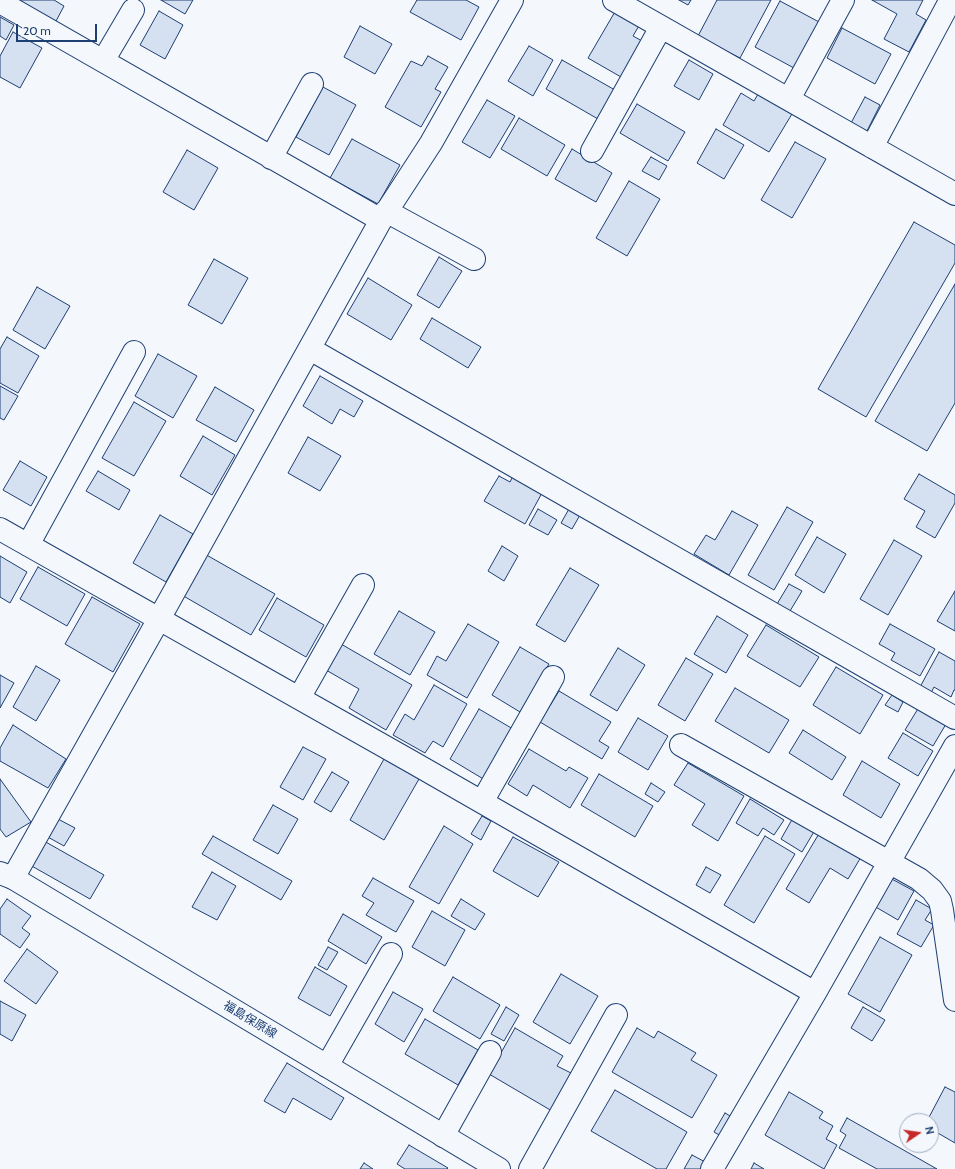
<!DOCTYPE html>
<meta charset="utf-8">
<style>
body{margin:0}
#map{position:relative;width:955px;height:1169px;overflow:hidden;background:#f4f7fb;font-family:Cabin,sans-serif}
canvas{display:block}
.north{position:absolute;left:899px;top:1113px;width:40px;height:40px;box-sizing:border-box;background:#f4f7fb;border:1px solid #9eadc5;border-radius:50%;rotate:77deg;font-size:11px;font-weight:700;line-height:16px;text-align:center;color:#1d3f73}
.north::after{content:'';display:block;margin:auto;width:14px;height:18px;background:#c62828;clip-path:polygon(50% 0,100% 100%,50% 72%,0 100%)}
.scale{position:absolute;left:16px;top:24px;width:81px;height:18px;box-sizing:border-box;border:2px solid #1d3f73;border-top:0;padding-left:5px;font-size:12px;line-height:14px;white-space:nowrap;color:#1d3f73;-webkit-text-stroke:3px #f4f7fb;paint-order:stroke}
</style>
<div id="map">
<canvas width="955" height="1169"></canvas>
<div class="north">N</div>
<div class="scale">20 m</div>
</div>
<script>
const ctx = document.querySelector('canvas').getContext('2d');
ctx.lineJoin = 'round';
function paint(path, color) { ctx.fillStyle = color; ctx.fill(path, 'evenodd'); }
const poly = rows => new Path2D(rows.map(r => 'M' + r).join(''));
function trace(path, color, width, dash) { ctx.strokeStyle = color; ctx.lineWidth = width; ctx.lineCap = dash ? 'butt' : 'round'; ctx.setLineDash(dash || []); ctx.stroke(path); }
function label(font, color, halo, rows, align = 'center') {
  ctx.font = font + ' Cabin,"Noto Sans JP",sans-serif'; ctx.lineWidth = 3; ctx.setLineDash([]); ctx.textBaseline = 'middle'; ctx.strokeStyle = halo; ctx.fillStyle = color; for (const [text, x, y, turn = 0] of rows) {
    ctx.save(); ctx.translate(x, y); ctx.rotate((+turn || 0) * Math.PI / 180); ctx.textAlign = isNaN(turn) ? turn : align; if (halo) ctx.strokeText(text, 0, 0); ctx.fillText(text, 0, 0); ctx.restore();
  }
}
const building = poly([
 [14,0,54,0,64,6,55,23,14,0],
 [161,0,193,0,185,14,161,0],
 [417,0,466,0,479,7,461,40,410,12,417,0],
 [679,0,691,0,688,5,679,0],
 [717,0,771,0,740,58,698,36,717,0],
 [872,0,923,0,916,14,926,20,909,52,884,39,897,14,872,0],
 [780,1,819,22,794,68,755,47,780,1],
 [616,10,640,24,633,36,642,41,621,77,588,58,616,10],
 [159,11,183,25,165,59,140,45,159,11],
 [0,17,14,25,6,40,0,36,0,17],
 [360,26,392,44,375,74,344,57,360,26],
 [842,28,891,54,875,84,827,58,842,28],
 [13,32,42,48,20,88,0,77,0,56,13,32],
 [529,46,553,60,533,96,508,81,529,46],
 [428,56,448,67,435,89,441,92,421,127,385,107,411,61,422,66,428,56],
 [562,60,615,90,598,119,546,89,562,60],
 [689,60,713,74,699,100,674,86,689,60],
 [323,87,356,105,329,155,296,137,323,87],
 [761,89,795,109,769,152,723,125,741,93,754,101,761,89],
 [865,97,880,105,867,131,851,123,865,97],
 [487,100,515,116,490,158,462,142,487,100],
 [637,104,685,132,668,161,620,133,637,104],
 [519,118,565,145,547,176,501,149,519,118],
 [716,129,744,145,724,179,697,163,716,129],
 [352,139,400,165,378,204,330,178,352,139],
 [795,142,826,159,792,218,761,200,795,142],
 [572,149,612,173,596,202,555,179,572,149],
 [187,150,218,168,194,210,163,192,187,150],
 [651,157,667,166,659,180,642,171,651,157],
 [629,181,660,199,627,256,596,238,629,181],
 [914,222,955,245,955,263,866,417,818,389,914,222],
 [439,257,462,271,439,308,417,295,439,257],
 [214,259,248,278,222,324,188,305,214,259],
 [368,278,412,305,391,340,347,314,368,278],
 [955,284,955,403,927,451,875,421,955,284],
 [37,287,70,306,45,349,13,330,37,287],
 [432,318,481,347,468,368,420,339,432,318],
 [7,337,39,356,18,393,0,383,0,349,7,337],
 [158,354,197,376,173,418,135,396,158,354],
 [320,376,363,401,354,417,340,409,332,424,303,406,320,376],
 [0,386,18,396,4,420,0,418,0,386],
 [215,387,254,410,236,442,196,420,215,387],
 [134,402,166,421,134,476,102,458,134,402],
 [203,436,235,455,212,495,180,476,203,436],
 [308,437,341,456,320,491,288,473,308,437],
 [20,461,47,477,31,506,3,490,20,461],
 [98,471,130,490,119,510,86,491,98,471],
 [919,474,955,495,955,503,935,538,916,527,925,511,904,499,919,474],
 [499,476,510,482,513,476,542,493,525,524,484,501,499,476],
 [787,507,813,522,774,590,748,575,787,507],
 [538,509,557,520,548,535,529,525,538,509],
 [569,509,580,515,572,529,561,523,569,509],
 [732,511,758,525,729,575,694,554,706,535,715,540,732,511],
 [160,515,193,534,166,582,133,563,160,515],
 [817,537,846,554,824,593,795,575,817,537],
 [894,540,922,556,888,615,860,599,894,540],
 [502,546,518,556,504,581,488,571,502,546],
 [203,553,275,594,251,635,180,594,203,553],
 [0,556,27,572,10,603,0,597,0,556],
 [38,567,85,594,67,626,20,599,38,567],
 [570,568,599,585,565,642,536,625,570,568],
 [789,584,802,591,790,611,777,604,789,584],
 [955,591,955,631,937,621,955,591],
 [92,597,140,624,113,672,65,644,92,597],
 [277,598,324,625,306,657,259,630,277,598],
 [399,611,435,632,410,675,374,654,399,611],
 [717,616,748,635,726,673,694,654,717,616],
 [468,624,499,642,467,698,427,675,437,656,446,661,468,624],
 [890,624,935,649,920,676,891,660,895,653,879,644,890,624],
 [766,625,819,657,800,687,747,656,766,625],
 [341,644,412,685,386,730,349,708,359,689,326,670,341,644],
 [520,647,549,664,520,712,492,695,520,647],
 [618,648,645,665,617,711,590,695,618,648],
 [939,652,955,661,955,690,954,690,951,697,934,687,931,693,920,687,939,652],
 [686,658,713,674,685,721,658,705,686,658],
 [36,666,60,680,36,721,13,707,36,666],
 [836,667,883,695,860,734,813,705,836,667],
 [0,675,14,683,0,708,0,675],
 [434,685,467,704,443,747,433,741,425,753,393,735,405,714,414,720,434,685],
 [735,688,789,720,769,753,715,721,735,688],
 [559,691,611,722,599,741,609,747,602,759,540,722,559,691],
 [892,695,903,702,898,712,885,705,892,695],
 [919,707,946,724,933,746,905,730,919,707],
 [479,709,513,729,485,780,450,759,479,709],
 [638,718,668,736,648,770,618,752,638,718],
 [13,725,66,759,48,788,0,761,0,748,13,725],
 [803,730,846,757,832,780,789,753,803,730],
 [903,733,933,751,918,776,888,758,903,733],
 [303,747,326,759,303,800,280,787,303,747],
 [529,749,566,771,569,767,588,778,570,808,533,785,527,796,508,784,529,749],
 [384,759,419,779,384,840,350,820,384,759],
 [862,761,900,784,881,818,843,795,862,761],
 [688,763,744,796,718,841,692,825,705,804,674,785,688,763],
 [332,772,349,782,331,812,314,802,332,772],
 [599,774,653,806,635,837,581,805,599,774],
 [0,779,31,822,6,837,0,829,0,779],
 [651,783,665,792,658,802,645,794,651,783],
 [750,799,784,820,774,835,763,828,758,836,736,823,750,799],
 [273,805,298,819,278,854,253,840,273,805],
 [482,816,491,821,481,840,471,834,482,816],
 [794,816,815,830,802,852,781,839,794,816],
 [56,818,75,828,64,846,46,836,56,818],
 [444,826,473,844,439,904,409,887,444,826],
 [820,832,861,857,848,879,830,868,809,903,786,889,820,832],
 [213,836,292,881,281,900,202,854,213,836],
 [765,836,795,854,754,923,724,905,765,836],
 [513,837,559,862,538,897,493,871,513,837],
 [44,841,104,875,90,899,30,865,44,841],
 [706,867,721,875,710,893,696,885,706,867],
 [212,872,236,886,217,920,192,907,212,872],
 [373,878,414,901,396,932,366,915,374,903,362,896,373,878],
 [890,878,914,891,898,920,874,906,890,878],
 [7,899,31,916,22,928,30,934,20,948,0,934,0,909,7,899],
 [461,899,485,914,475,930,451,916,461,899],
 [916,900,932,909,925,920,934,925,921,947,897,934,916,900],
 [432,911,465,930,445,966,412,947,432,911],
 [343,914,382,937,366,964,328,941,343,914],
 [880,937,912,955,880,1012,848,994,880,937],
 [328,947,338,952,327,970,318,965,328,947],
 [27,949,58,972,36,1004,4,981,27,949],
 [315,967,347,986,330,1016,298,998,315,967],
 [561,974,598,996,570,1044,533,1022,561,974],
 [453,977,500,1005,480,1039,433,1011,453,977],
 [393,992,423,1009,404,1042,375,1024,393,992],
 [0,1001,26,1015,12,1041,0,1034,0,1001],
 [506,1007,519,1015,504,1041,491,1034,506,1007],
 [863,1007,885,1020,872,1041,851,1028,863,1007],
 [425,1019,478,1050,458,1085,405,1054,425,1019],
 [515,1028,563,1056,557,1066,573,1074,552,1111,489,1074,515,1028],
 [637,1028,654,1038,658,1031,696,1053,691,1060,717,1075,692,1118,612,1072,637,1028],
 [287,1063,344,1098,331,1120,293,1098,285,1113,264,1101,287,1063],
 [945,1087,955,1092,955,1143,931,1129,931,1121,927,1121,945,1087],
 [615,1090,687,1132,666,1169,657,1169,591,1131,615,1090],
 [789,1092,823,1112,819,1118,833,1126,826,1139,837,1145,824,1169,765,1135,789,1092],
 [725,1113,732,1117,721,1136,714,1132,725,1113],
 [847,1118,937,1169,877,1169,839,1148,846,1135,840,1131,847,1118],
 [409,1145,448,1168,447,1169,405,1169,397,1164,409,1145],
 [692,1155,709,1164,706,1169,684,1169,692,1155],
 [364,1163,373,1169,360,1169,364,1163],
 [754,1163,764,1169,751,1169,754,1163]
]);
paint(building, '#d5e0f0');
trace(building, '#1d3f73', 1);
const minor = poly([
 [614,0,955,194],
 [0,2,381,220],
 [103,61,133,10],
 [789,99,843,0],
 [872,147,950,1],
 [592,151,661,27],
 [271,158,312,84],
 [386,211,474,259],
 [310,349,955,718],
 [0,529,412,762,815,993],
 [28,545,134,352],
 [299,698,363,585],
 [681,745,919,879,932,890,940,901,942,910,955,1000],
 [482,802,553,677],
 [13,878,159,619,381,220,431,143,512,0],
 [327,1066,391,954],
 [443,1136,490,1052],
 [530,1169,616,1015],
 [712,1169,815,993,955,746]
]);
const primary = poly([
 [0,873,13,878,499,1169]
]);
trace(minor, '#1d3f73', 24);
trace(primary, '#1d3f73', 24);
trace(minor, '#f4f7fb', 22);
trace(primary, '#f4f7fb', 22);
label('12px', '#1d3f73', '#f4f7fb', [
 ["福島保原線",250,1020,31]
]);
</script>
